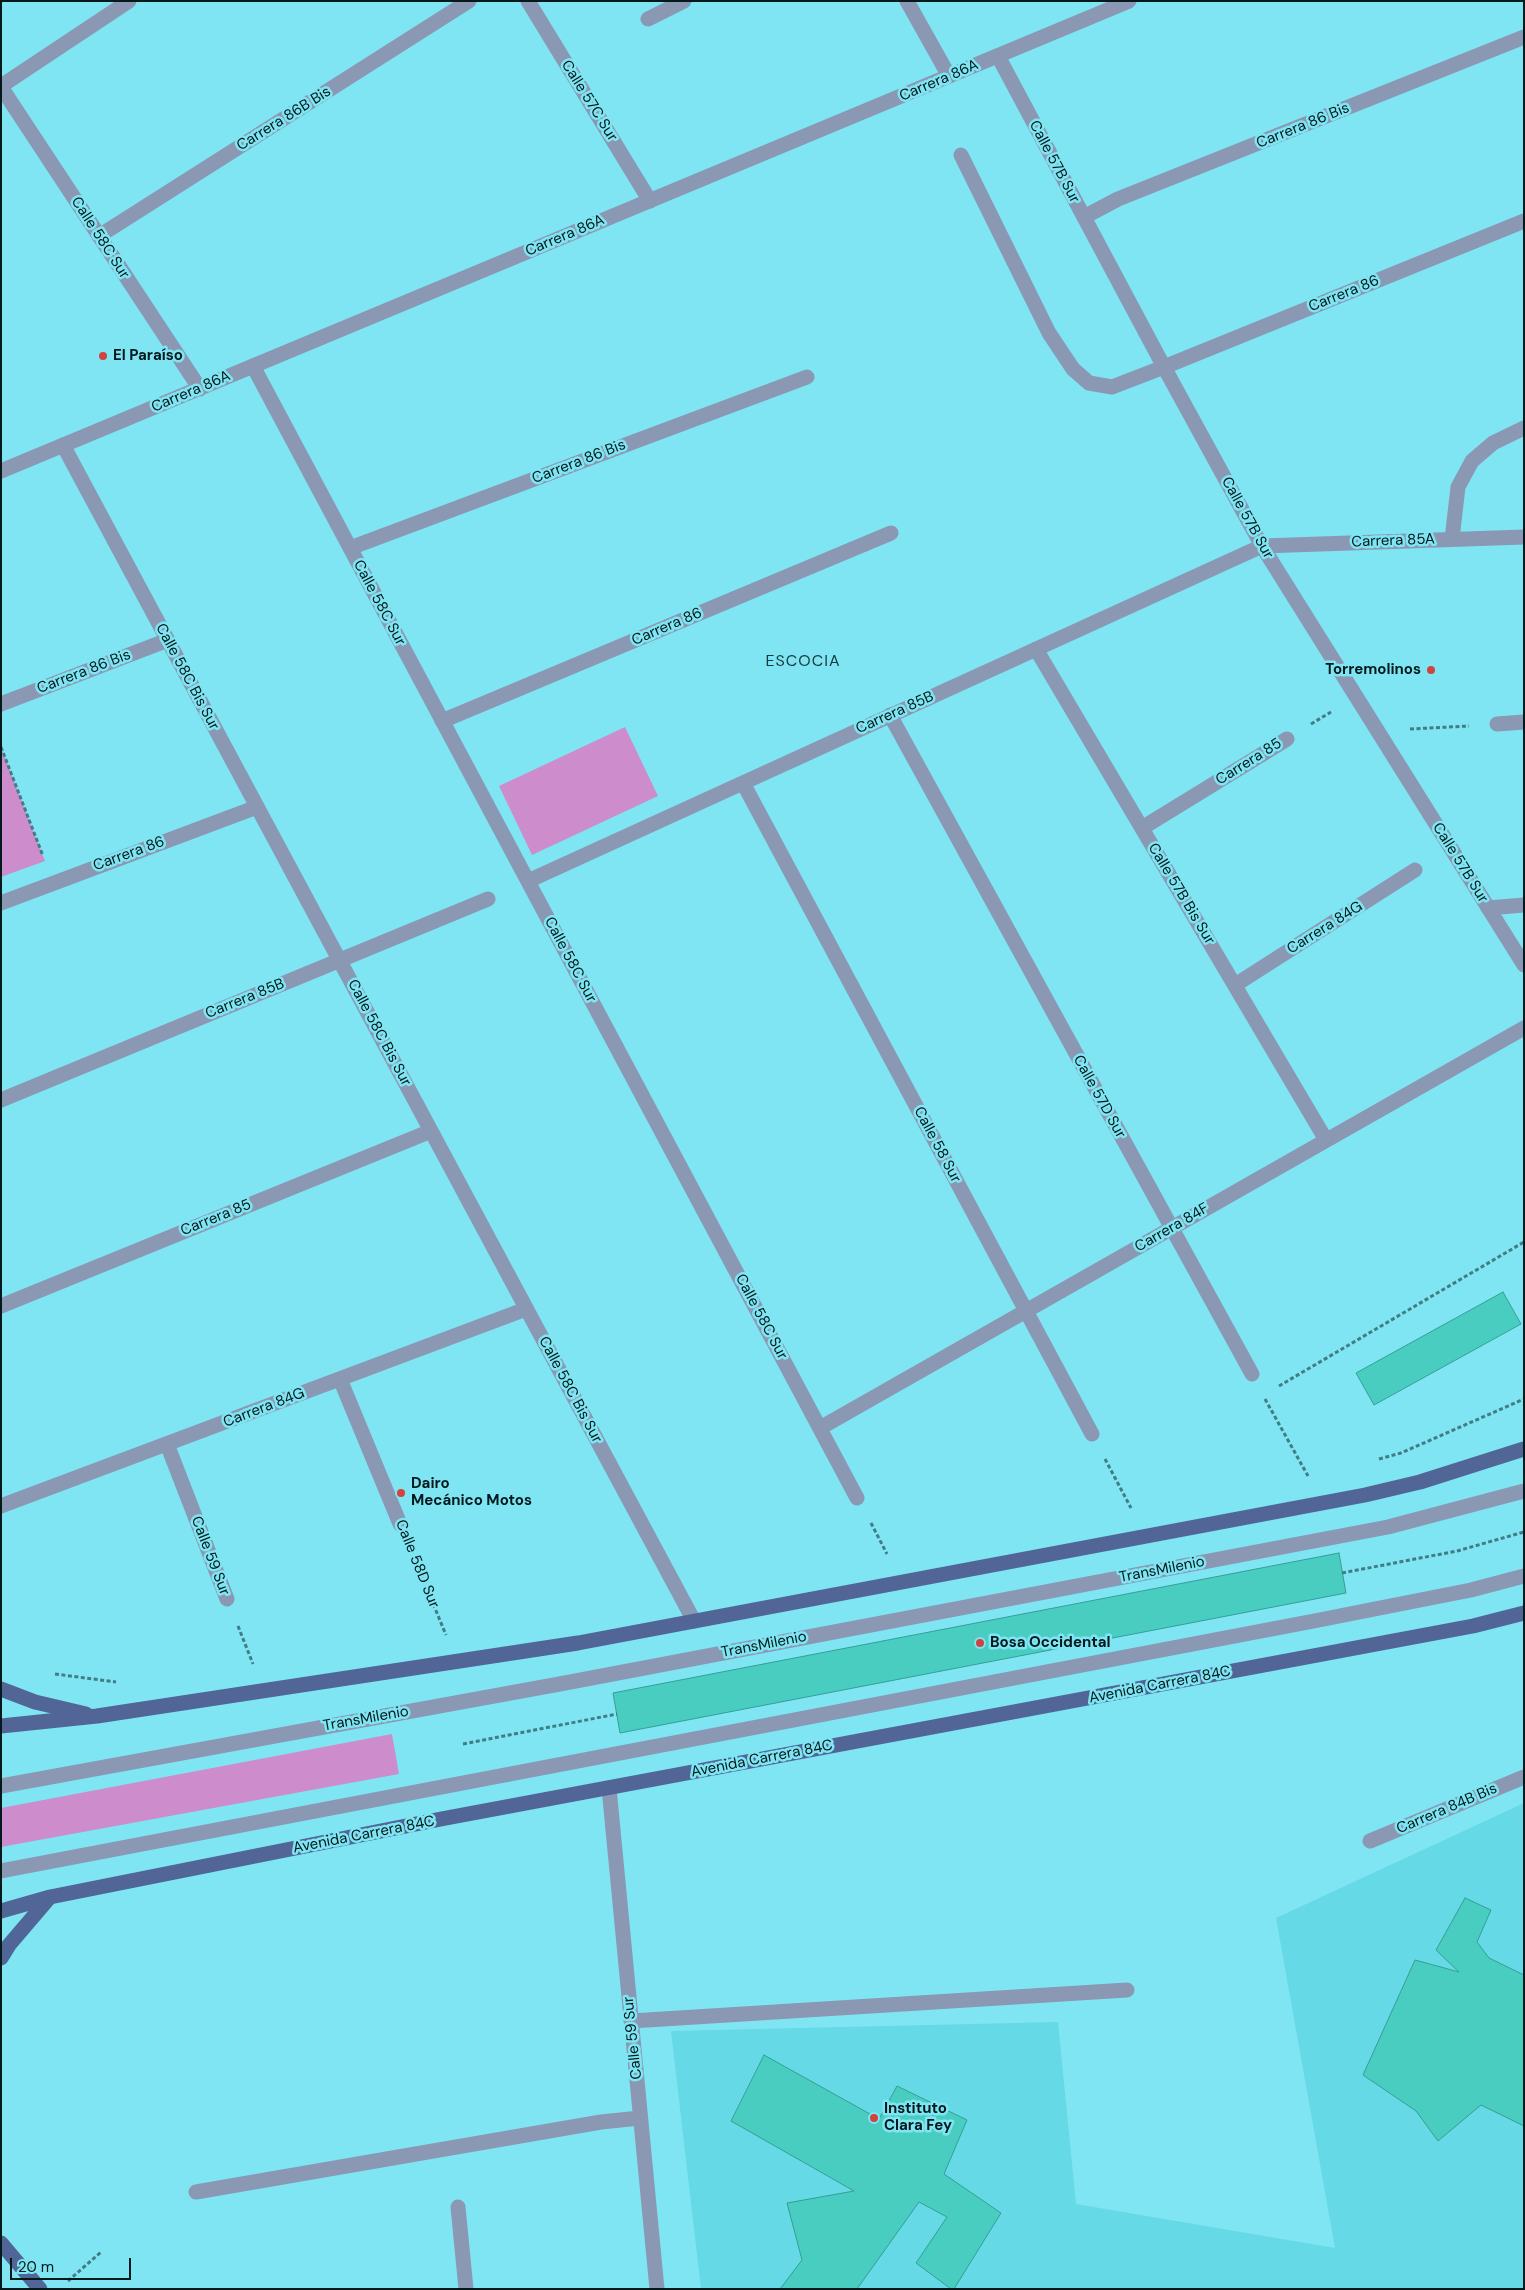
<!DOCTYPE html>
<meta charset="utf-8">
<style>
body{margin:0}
#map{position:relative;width:1525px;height:2290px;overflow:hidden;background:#7fe5f2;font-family:"DM Sans",sans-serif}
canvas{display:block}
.frame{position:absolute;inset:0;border:2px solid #03191c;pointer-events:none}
.scale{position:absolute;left:10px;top:2258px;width:121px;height:22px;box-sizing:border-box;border:2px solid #03191c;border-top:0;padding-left:6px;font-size:15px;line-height:18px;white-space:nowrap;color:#03191c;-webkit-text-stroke:4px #7fe5f2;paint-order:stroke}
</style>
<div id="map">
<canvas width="1525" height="2290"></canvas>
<div class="frame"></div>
<div class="scale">20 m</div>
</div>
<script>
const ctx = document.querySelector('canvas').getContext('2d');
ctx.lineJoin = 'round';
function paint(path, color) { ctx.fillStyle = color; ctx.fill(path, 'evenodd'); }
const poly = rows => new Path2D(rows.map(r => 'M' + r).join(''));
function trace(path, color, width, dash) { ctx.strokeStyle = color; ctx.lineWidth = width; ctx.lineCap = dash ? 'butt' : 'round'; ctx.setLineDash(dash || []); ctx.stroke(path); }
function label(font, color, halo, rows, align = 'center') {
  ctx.font = font + ' "DM Sans",sans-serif'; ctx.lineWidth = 5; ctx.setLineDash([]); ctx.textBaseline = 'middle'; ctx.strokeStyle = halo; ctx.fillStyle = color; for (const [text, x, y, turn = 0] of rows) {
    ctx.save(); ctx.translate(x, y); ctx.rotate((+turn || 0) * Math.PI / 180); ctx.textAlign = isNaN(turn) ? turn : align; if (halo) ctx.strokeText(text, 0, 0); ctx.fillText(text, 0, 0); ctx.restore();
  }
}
paint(poly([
 [1524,1803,1524,2289,701,2289,671,2031,1058,2022,1076,2204,1335,2248,1276,1918]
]), '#66d9e7');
paint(poly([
 [625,727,658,796,532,855,499,786],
 [1,747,45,861,1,877],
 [392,1734,399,1774,1,1847,1,1808]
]), '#cd8dcd');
const building = poly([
 [1503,1292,1521,1324,1374,1405,1356,1373,1503,1292],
 [1339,1553,1346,1593,620,1733,613,1693,1339,1553],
 [1465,1898,1491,1910,1477,1942,1489,1958,1524,1975,1524,2126,1481,2105,1438,2141,1416,2111,1363,2075,1415,1960,1459,1972,1436,1950,1465,1898],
 [764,2055,879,2119,897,2086,967,2120,944,2174,1001,2213,954,2289,951,2289,916,2263,947,2217,919,2202,857,2289,780,2289,802,2260,787,2203,854,2191,731,2121,764,2055]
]);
paint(building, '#48cdc0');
trace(building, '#349f96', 1);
trace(poly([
 [1311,724,1331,712],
 [1410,729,1469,726],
 [1,747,43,856],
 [1279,1386,1524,1242],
 [1265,1399,1308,1476],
 [1105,1459,1131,1508],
 [1379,1459,1401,1453,1524,1399],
 [871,1523,887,1554],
 [411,1550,446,1635],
 [1342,1573,1457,1551,1524,1532],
 [238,1626,253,1664],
 [55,1674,116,1682],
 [463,1744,617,1714],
 [68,2281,101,2252]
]), '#407d85', 3, [4, 2.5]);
trace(poly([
 [961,155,1049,333,1073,369,1089,383,1112,387,1164,367],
 [1,1786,565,1683,1388,1527,1524,1491],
 [1370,1841,1524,1777],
 [1,1871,1314,1621,1471,1590,1524,1576],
 [631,2021,1127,1990],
 [196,2192,601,2122,640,2118]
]), '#8b98b4', 15);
trace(poly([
 [528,1,650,201],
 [907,1,949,76],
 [648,19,684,1],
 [1,86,129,1],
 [1084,217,1118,199,1524,37],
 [99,236,469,1],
 [253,366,857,1498],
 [1164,367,1524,221],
 [63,445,694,1621],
 [1452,539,1458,487,1472,461,1493,443,1524,428],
 [350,548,807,377],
 [1036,649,1326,1140],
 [1,704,168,640],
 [890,715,1252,1374],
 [442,721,891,533],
 [1497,724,1524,722],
 [743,783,1092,1434],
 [1142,828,1287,739],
 [528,881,1262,546,1524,537],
 [1,903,257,807],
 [1488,908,1524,905],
 [1235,985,1415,870],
 [1,1100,488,899],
 [1,1306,431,1131],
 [340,1379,400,1524],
 [820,1428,1524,1028],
 [167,1444,227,1599],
 [1,1506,526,1309],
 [609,1788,657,2289],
 [458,2207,466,2289]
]), '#8b98b4', 15);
trace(poly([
 [998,56,1164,367,1262,546,1524,965],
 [1,87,200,389],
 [1,471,1129,1]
]), '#8b98b4', 15);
trace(poly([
 [1,1689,35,1702,86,1714],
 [1,1726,97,1716,578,1643,1365,1495,1420,1482,1524,1449],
 [1,1911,50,1897,441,1819,1473,1626,1524,1613],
 [1,1958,9,1945,50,1897],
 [1,2243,40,2289]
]), '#516597', 15);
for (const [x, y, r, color] of [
 [103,356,5,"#d1433e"],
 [1431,670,5,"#d1433e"],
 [401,1493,5,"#d1433e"],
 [980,1643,5,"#d1433e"],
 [874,2118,5,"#d1433e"]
]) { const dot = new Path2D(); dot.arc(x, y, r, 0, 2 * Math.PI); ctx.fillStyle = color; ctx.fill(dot); trace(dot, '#7fe5f2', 2); }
label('15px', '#03191c', '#7fe5f2', [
 ["Carrera 86A",939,81,-23],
 ["Calle 57C Sur",589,101,58],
 ["Carrera 86B Bis",284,119,-32],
 ["Carrera 86 Bis",1303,126,-22],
 ["Calle 57B Sur",1054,162,62],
 ["Carrera 86A",565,236,-23],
 ["Calle 58C Sur",100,238,57],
 ["Carrera 86",1344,294,-22],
 ["Carrera 86A",191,392,-23],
 ["Carrera 86 Bis",579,462,-21],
 ["Calle 57B Sur",1247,518,61],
 ["Carrera 85A",1393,541,-2],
 ["Calle 58C Sur",379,603,62],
 ["Carrera 86",667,627,-23],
 ["Carrera 86 Bis",84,672,-21],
 ["Calle 58C Bis Sur",187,677,62],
 ["Carrera 85B",895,713,-24],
 ["Carrera 85",1249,762,-32],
 ["Carrera 86",129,854,-20],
 ["Calle 57B Sur",1460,863,58],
 ["Calle 57B Bis Sur",1181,894,59],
 ["Carrera 84G",1325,928,-32],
 ["Calle 58C Sur",570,960,62],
 ["Carrera 85B",245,999,-22],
 ["Calle 58C Bis Sur",379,1033,62],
 ["Calle 57D Sur",1099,1097,61],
 ["Calle 58 Sur",937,1145,62],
 ["Carrera 85",216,1218,-22],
 ["Carrera 84F",1172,1228,-30],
 ["Calle 58C Sur",761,1317,62],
 ["Calle 58C Bis Sur",570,1390,62],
 ["Carrera 84G",264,1408,-21],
 ["Calle 59 Sur",210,1556,69],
 ["Calle 58D Sur",417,1564,68],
 ["TransMilenio",1162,1570,-11],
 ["TransMilenio",764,1645,-11],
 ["Avenida Carrera 84C",1160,1685,-11],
 ["TransMilenio",366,1719,-10],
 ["Avenida Carrera 84C",762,1759,-11],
 ["Carrera 84B Bis",1447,1809,-23],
 ["Avenida Carrera 84C",364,1835,-11],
 ["Calle 59 Sur",633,2038,-96]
]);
label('bold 15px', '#03191c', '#7fe5f2', [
 ["El Paraíso",113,356],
 ["Torremolinos",1421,670,"right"],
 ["Dairo",411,1484],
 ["Mecánico Motos",411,1501],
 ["Bosa Occidental",990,1643],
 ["Instituto",884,2109],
 ["Clara Fey",884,2126]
], 'left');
ctx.letterSpacing = '1px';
label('16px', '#19393e', '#7fe5f2', [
 ["ESCOCIA",803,662]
]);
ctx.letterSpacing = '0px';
</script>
